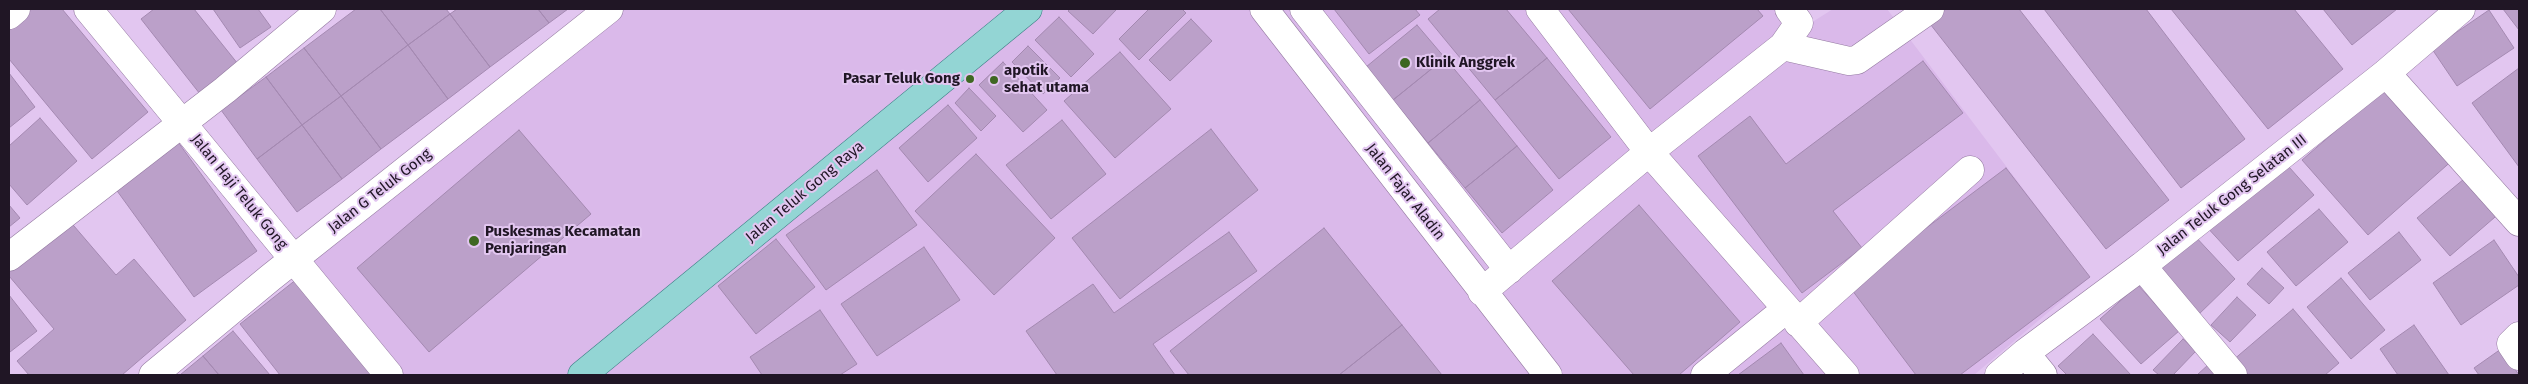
<!DOCTYPE html>
<style>
body{margin:0}
#map{position:relative;width:2528px;height:384px;overflow:hidden;background:#e2c6f0;font-family:"Fira Sans",sans-serif}
canvas{display:block}
.frame{position:absolute;inset:0;border:10px solid #201625;pointer-events:none}
</style>
<div id="map">
<canvas width="2528" height="384"></canvas>
<div class="frame"></div>
</div>
<script>
const ctx = document.querySelector('canvas').getContext('2d');
ctx.lineJoin = 'round';
function paint(path, color) { ctx.fillStyle = color; ctx.fill(path, 'evenodd'); }
const poly = rows => new Path2D(rows.map(r => 'M' + r).join(''));
function trace(path, color, width, dash) { ctx.strokeStyle = color; ctx.lineWidth = width; ctx.lineCap = dash ? 'butt' : 'round'; ctx.setLineDash(dash || []); ctx.stroke(path); }
function label(font, color, halo, rows, align = 'center') {
  ctx.font = font + ' "Fira Sans",sans-serif'; ctx.lineWidth = 4; ctx.setLineDash([]); ctx.textBaseline = 'middle'; ctx.strokeStyle = halo; ctx.fillStyle = color; for (const [text, x, y, turn = 0] of rows) {
    ctx.save(); ctx.translate(x, y); ctx.rotate((+turn || 0) * Math.PI / 180); ctx.textAlign = isNaN(turn) ? turn : align; if (halo) ctx.strokeText(text, 0, 0); ctx.fillText(text, 0, 0); ctx.restore();
  }
}
paint(poly([
 [601,9,1792,9,1806,26,1833,9,1887,9,2090,277,1974,375,296,375,346,333,285,273]
]), '#dab9ea');
const building = poly([
 [31,9,62,9,148,112,92,159,9,59,9,27,31,9],
 [154,9,194,9,238,64,200,94,141,19,154,9],
 [213,9,258,9,271,27,240,48,213,9],
 [356,9,380,9,408,45,341,96,304,48,356,9],
 [380,9,446,9,450,14,408,45,380,9],
 [457,9,538,9,549,23,490,67,450,14,457,9],
 [538,9,568,9,549,23,538,9],
 [1070,9,1115,9,1116,10,1093,34,1068,11,1070,9],
 [1149,9,1182,9,1186,13,1139,60,1119,39,1149,9],
 [1334,9,1415,9,1420,15,1369,54,1334,9],
 [1440,9,1506,9,1547,58,1495,100,1428,19,1440,9],
 [1568,9,1757,9,1763,16,1650,109,1568,9],
 [1941,9,2019,9,2169,200,2106,249,1927,20,1941,9],
 [2044,9,2146,9,2245,139,2181,188,2044,9],
 [2171,9,2294,9,2343,69,2268,129,2171,9],
 [2323,9,2397,9,2352,45,2323,9],
 [2503,9,2519,9,2519,30,2503,9],
 [2489,10,2514,48,2457,86,2432,49,2489,10],
 [450,14,490,67,448,99,408,45,450,14],
 [1059,17,1094,54,1071,77,1035,40,1059,17],
 [1191,19,1212,41,1170,81,1149,60,1191,19],
 [1417,25,1445,58,1393,100,1366,67,1417,25],
 [408,45,448,99,381,149,341,96,408,45],
 [1028,46,1060,78,1043,94,1012,62,1028,46],
 [304,48,341,96,302,125,266,77,304,48],
 [1120,52,1171,109,1115,158,1064,101,1120,52],
 [1445,58,1480,100,1428,143,1393,100,1445,58],
 [1547,58,1611,137,1559,179,1495,100,1547,58],
 [1923,61,1963,113,1833,211,1862,248,1802,293,1698,156,1750,116,1786,164,1923,61],
 [1003,62,1047,110,1023,132,979,85,1003,62],
 [2519,68,2519,167,2472,103,2519,68],
 [9,73,35,107,9,128,9,73],
 [266,77,302,125,257,159,221,110,266,77],
 [2390,84,2455,158,2368,235,2302,160,2390,84],
 [969,88,996,116,981,131,955,103,969,88],
 [341,96,381,149,342,179,302,125,341,96],
 [1480,100,1517,146,1465,188,1428,143,1480,100],
 [948,105,977,138,928,182,899,148,948,105],
 [40,118,77,161,27,205,9,184,9,146,40,118],
 [1062,120,1106,174,1051,219,1006,165,1062,120],
 [302,125,342,179,297,212,257,159,302,125],
 [1211,129,1258,190,1120,299,1072,238,1211,129],
 [519,130,591,214,429,352,357,268,519,130],
 [178,142,257,251,194,297,115,188,178,142],
 [1517,146,1553,190,1502,233,1465,188,1517,146],
 [976,154,1055,238,994,295,915,211,976,154],
 [2281,158,2314,195,2238,261,2205,225,2281,158],
 [2006,168,2090,277,1960,375,1916,375,1849,286,2006,168],
 [877,170,917,225,826,290,786,235,877,170],
 [2470,174,2502,211,2450,256,2417,218,2470,174],
 [9,205,20,218,9,227,9,205],
 [1639,205,1740,322,1679,375,1634,375,1552,281,1639,205],
 [2319,209,2348,242,2296,286,2267,252,2319,209],
 [68,219,116,275,134,259,186,320,122,375,29,375,17,361,54,329,9,276,9,270,68,219],
 [1324,228,1402,325,1339,375,1189,375,1170,351,1324,228],
 [1229,232,1257,271,1153,344,1175,375,1057,375,1026,331,1093,284,1114,313,1229,232],
 [2399,232,2421,260,2370,300,2348,273,2399,232],
 [2193,234,2235,279,2196,317,2153,272,2193,234],
 [776,239,815,287,756,334,718,286,776,239],
 [2494,240,2519,277,2519,285,2461,325,2433,283,2494,240],
 [924,247,960,300,877,356,841,304,924,247],
 [2262,268,2284,288,2269,304,2247,284,2262,268],
 [302,275,381,375,280,375,240,324,302,275],
 [2341,278,2385,330,2351,359,2307,307,2341,278],
 [2138,285,2179,331,2141,364,2100,319,2138,285],
 [9,295,37,331,10,352,9,350,9,295],
 [2237,297,2256,315,2230,342,2211,325,2237,297],
 [2293,309,2339,363,2325,375,2244,375,2232,361,2293,309],
 [820,310,857,364,840,375,762,375,750,357,820,310],
 [1402,325,1442,375,1339,375,1402,325],
 [2414,325,2449,375,2398,375,2380,349,2414,325],
 [233,331,270,375,219,375,203,356,233,331],
 [2093,334,2131,375,2067,375,2058,366,2093,334],
 [2183,339,2196,351,2173,375,2159,375,2153,370,2183,339],
 [1781,343,1804,375,1738,375,1781,343],
 [2501,349,2519,375,2479,375,2474,368,2501,349],
 [203,356,219,375,180,375,203,356],
 [2209,364,2219,375,2197,375,2209,364]
]);
paint(building, '#bba0c9');
trace(building, '#a489b1', 1);
const minor = poly([
 [88,9,389,375],
 [1264,9,1548,375],
 [1304,9,1509,270],
 [1540,9,1649,152,1845,375],
 [9,15,16,9],
 [1783,46,1849,61,1857,60,1930,9],
 [2386,73,2519,222],
 [9,257,225,90,322,9],
 [2142,266,2233,375],
 [1482,292,1649,152,1783,46,1799,23,1789,9],
 [1798,323,1970,170],
 [2519,336,2511,344,2519,356],
 [2025,353,2043,375],
 [153,375,270,278,609,9],
 [1705,375,1785,310],
 [1999,375,2025,353,2142,266,2386,73,2461,9]
]);
const major = poly([
 [582,375,1028,9]
]);
trace(minor, '#947aa1', 29);
trace(major, '#3c8085', 29);
trace(minor, '#fff', 28);
trace(major, '#93d5d4', 28);
for (const [x, y, r, color] of [
 [1405,63,6,"#3e6722"],
 [970,79,5,"#3e6722"],
 [994,80,5,"#3e6722"],
 [474,241,6,"#3e6722"]
]) { const dot = new Path2D(); dot.arc(x, y, r, 0, 2 * Math.PI); ctx.fillStyle = color; ctx.fill(dot); trace(dot, '#e2c6f0', 2); }
label('bold 15px', '#201625', '#e2c6f0', [
 ["Klinik Anggrek",1416,63],
 ["apotik",1004,71],
 ["sehat utama",1004,88],
 ["Pasar Teluk Gong",960,79,"right"],
 ["Puskesmas Kecamatan",485,232],
 ["Penjaringan",485,249]
], 'left');
label('15px', '#201625', '#e2c6f0', [
 ["Jalan G Teluk Gong",380,191,-38],
 ["Jalan Haji Teluk Gong",239,192,51],
 ["Jalan Teluk Gong Raya",805,192,-40],
 ["Jalan Fajar Aladin",1405,192,52],
 ["Jalan Teluk Gong Selatan III",2232,195,-38]
]);
</script>
